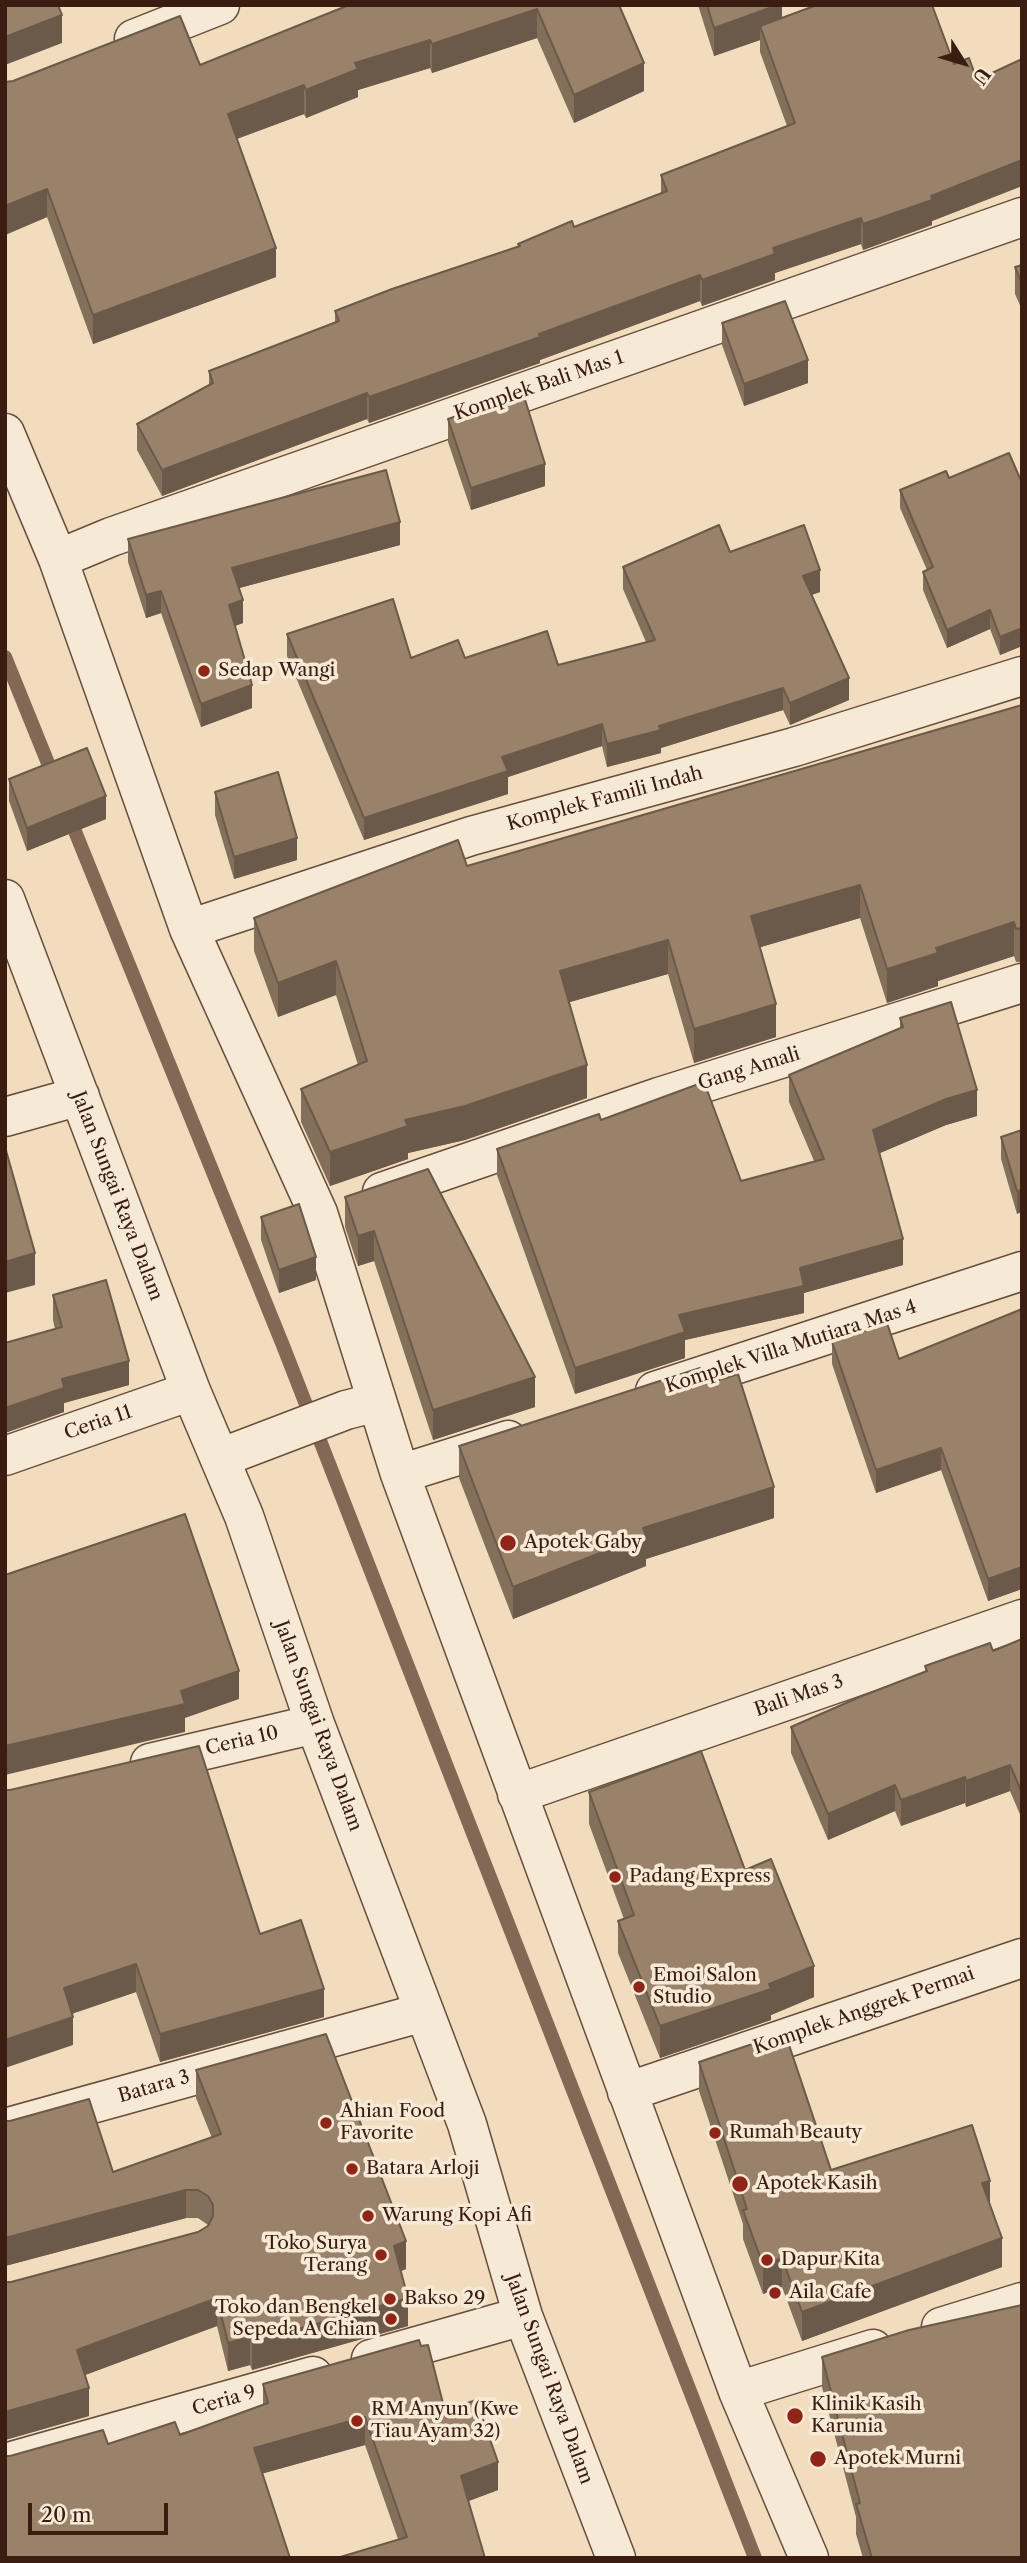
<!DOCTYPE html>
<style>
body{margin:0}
#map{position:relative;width:1027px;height:2563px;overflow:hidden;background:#f1ddbe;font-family:"Libre Caslon Text",serif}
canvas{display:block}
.frame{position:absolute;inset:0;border:7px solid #3a1d10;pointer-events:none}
.north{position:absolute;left:929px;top:28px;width:70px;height:70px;-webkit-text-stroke:5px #f6e9d5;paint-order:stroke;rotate:127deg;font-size:19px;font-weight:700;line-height:28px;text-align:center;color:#3a1d10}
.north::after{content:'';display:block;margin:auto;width:24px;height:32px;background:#3a1d10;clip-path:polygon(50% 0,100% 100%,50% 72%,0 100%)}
.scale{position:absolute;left:28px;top:2503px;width:140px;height:32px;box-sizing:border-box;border:4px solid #3a1d10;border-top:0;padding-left:9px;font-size:21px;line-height:24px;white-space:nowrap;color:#3a1d10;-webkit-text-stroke:5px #f6e9d5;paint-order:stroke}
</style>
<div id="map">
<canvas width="1027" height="2563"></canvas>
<div class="frame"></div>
<div class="north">U</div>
<div class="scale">20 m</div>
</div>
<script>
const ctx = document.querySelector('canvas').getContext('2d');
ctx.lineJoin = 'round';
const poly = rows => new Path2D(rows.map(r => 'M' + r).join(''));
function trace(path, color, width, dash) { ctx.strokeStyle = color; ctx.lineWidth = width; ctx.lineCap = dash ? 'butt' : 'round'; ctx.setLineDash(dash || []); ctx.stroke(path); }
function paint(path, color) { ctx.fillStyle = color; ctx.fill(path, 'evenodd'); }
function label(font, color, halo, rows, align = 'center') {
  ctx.font = font + ' "Libre Caslon Text",serif'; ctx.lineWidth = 7; ctx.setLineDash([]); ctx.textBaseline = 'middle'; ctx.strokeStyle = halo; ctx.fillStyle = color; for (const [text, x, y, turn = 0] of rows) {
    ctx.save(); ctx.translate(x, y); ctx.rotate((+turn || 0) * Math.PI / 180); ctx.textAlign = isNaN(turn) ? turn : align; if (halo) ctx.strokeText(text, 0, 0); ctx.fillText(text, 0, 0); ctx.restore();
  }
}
trace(poly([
 [5,657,54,778],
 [68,814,284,1348,755,2558]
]), '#836955', 14);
const minor = poly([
 [134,39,220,5],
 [5,433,58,559,189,929,318,1213,400,1474,738,2391,809,2558],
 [58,559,111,537,1022,217],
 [5,899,191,1391,244,1516,315,1724,467,2124,523,2316,616,2558],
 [189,929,471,836,794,747,1022,676],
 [5,1117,80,1096],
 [382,1192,659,1097,1022,983],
 [655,1391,1022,1271],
 [5,1456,191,1391],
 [220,1458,346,1410,377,1402],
 [400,1474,508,1440],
 [150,1763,315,1724],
 [517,1794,1022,1619],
 [627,2092,1022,1958],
 [5,2128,424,2012],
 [941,2327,1022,2302],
 [371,2359,523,2316],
 [738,2391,873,2349],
 [5,2463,313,2376]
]);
trace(minor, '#684d3c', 41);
trace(minor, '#f6e9d5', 38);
paint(poly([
 [347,5,619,5,644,91,574,123,537,38,432,73,430,68,358,90,358,97,306,118,304,114,237,139,276,277,93,344,47,217,5,235,5,82,200,65,347,7],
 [698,5,782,5,782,18,954,64,977,80,1022,59,1022,186,932,221,932,225,863,250,861,244,775,273,775,280,702,306,700,301,540,360,540,363,369,423,367,419,162,496,137,450,137,424,209,385,209,371,335,323,335,311,518,247,518,244,574,227,661,193,661,175,787,126,760,52,760,40,714,56],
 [1022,265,1022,310,1015,294,1015,267],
 [722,323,808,383,744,406,722,345],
 [448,419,545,486,471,510,448,442],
 [949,478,1022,483,1022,646,1000,655,990,629,947,648,923,590,923,572,927,570,900,508,900,490],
 [128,539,400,545,239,588,243,623,235,626,252,708,201,727,161,613,146,618,128,562],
 [730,552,820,592,811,595,849,700,790,725,783,710,661,748,661,753,607,767,602,746,508,777,508,794,364,840,287,656,287,634,411,658,465,658,558,665,646,642,623,589,623,567],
 [1022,705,1022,962,1016,962,1014,956,938,981,938,986,887,1003,860,918,760,947,776,1037,694,1063,668,974,569,1002,587,1098,465,1140,408,1153,408,1159,330,1186,301,1122,301,1089,358,1065,336,995,278,1017,254,951,254,918,467,866],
 [9,779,106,819,27,851,9,801],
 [215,792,297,860,234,879,215,815],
 [900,1018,977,1116,946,1125,880,1153,903,1265,804,1293,804,1313,685,1340,685,1358,575,1394,497,1175,497,1149,601,1120,741,1181,814,1161,789,1102,789,1075,900,1028],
 [1022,1130,1017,1214,1001,1159,1001,1137],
 [345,1197,535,1407,433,1440,374,1261,358,1266,345,1227],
 [261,1217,316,1280,279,1293,261,1240],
 [53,1295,129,1385,64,1403,64,1412,5,1433,5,1343,55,1329,53,1320],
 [1022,1309,1022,1589,988,1601,941,1470,876,1493,832,1364,832,1342,899,1359],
 [706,1384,774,1518,646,1559,646,1566,513,1619,459,1478,459,1446],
 [1022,1639,1022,1819,1010,1791,966,1807,965,1803,901,1826,895,1811,828,1840,791,1753,791,1727,925,1671,925,1666,993,1651],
 [5,1790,260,1934,324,2017,160,2062,136,1992,72,2014,73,2045],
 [589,1792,745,1870,814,1997,771,2015,771,2020,660,2058,618,1953,618,1921,624,1919,589,1824],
 [699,2062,831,2170,990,2205,1002,2267,802,2341,782,2287,763,2294,743,2239,743,2224,699,2091],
 [196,2070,406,2269,401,2271,408,2326,252,2370,250,2365,228,2371,217,2326,85,2375,89,2416,5,2440,5,2282,11,2282,198,2232,208,2225,198,2218,186,2218,5,2266,5,2121,113,2172,212,2138,196,2098],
 [421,2346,445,2411,498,2490,468,2501,485,2558,398,2539,365,2445,263,2473,10,2456,180,2435,263,2405,263,2384],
 [822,2357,1022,2558,863,2558,856,2534,856,2517,822,2387]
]), '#846f5b');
paint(poly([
 [778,5,782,5,782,32,760,26,760,40,714,56,714,28],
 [537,9,537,38,432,73,432,44],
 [62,15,62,43,5,65,5,37],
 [430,40,430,68,358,90,358,97,306,118,306,90,355,63],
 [644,63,644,91,574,123,574,95],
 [304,85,304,114,228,142,228,114],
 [1022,160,1022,186,932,221,932,225,863,250,863,224,931,196],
 [47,189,47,217,5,235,5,206],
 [861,218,861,244,775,273,775,280,702,306,702,280,773,248],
 [276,248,276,277,93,344,93,315],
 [700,275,700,301,540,360,540,363,369,423,369,397],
 [808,360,808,383,744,406,744,384],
 [367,393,367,419,162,496,162,470],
 [545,464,545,486,471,510,471,488],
 [400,522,400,545,232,590,232,568],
 [820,570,820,592,803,598,803,576],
 [161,591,161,613,146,618,146,595],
 [243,600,243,623,229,628,229,605],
 [990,610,990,629,947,648,947,630],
 [1022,628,1022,646,1000,655,1000,637],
 [849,678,849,700,790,725,790,703],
 [252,685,252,708,201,727,201,704],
 [783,688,783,710,661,748,661,753,607,767,607,744,659,726],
 [602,724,602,746,508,777,508,794,364,840,364,818,502,757],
 [106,796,106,819,27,851,27,828],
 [297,838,297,860,234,879,234,857],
 [860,885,860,918,751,950,751,916],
 [1014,922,1014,956,938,981,938,986,887,1003,887,969,936,948],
 [668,940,668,974,560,1005,560,971],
 [336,961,336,995,278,1017,278,983],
 [776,1004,776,1037,694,1063,694,1029],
 [587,1065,587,1098,465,1140,408,1153,408,1159,330,1186,330,1152,405,1120],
 [977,1090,977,1116,946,1125,873,1156,873,1130,946,1099],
 [1022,1190,1022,1212,1017,1214,1017,1191],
 [374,1231,374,1261,358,1266,358,1236],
 [903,1239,903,1265,804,1293,804,1313,685,1340,685,1358,575,1394,575,1368,679,1315,800,1268],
 [35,1253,35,1285,5,1293,5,1262],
 [316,1257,316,1280,279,1293,279,1270],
 [129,1361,129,1385,64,1403,64,1412,5,1433,5,1408,62,1379],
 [535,1377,535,1407,433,1440,433,1410],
 [941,1448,941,1470,876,1493,876,1470],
 [774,1487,774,1518,646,1559,646,1566,513,1619,513,1587,643,1528],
 [1022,1567,1022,1589,988,1601,988,1579],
 [239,1671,239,1699,185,1718,185,1732,5,1775,5,1746,181,1691],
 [1010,1765,1010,1791,966,1807,966,1781],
 [965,1777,965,1803,901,1826,901,1800],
 [895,1785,895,1811,828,1840,828,1814],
 [136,1964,136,1992,64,2016,64,1988],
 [814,1966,814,1997,771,2015,771,2020,660,2058,660,2026],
 [324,1989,324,2017,160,2062,160,2034],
 [73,2017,73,2045,5,2068,5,2040],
 [990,2181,990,2209,982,2183],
 [186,2190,186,2218,5,2266,5,2238],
 [1002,2238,1002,2267,802,2341,802,2312],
 [406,2241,406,2269,394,2274,394,2246],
 [782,2258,782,2287,763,2294,763,2265],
 [217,2298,217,2326,77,2378,77,2350],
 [408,2298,408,2326,252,2370,252,2342],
 [250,2337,250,2365,228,2371,228,2343],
 [89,2388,89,2416,5,2440,5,2412],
 [365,2417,365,2445,254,2476,254,2448],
 [498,2462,498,2490,461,2504,461,2476]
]), '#6b5a4a');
const building = poly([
 [5,5,58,5,62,15,5,37,5,5],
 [349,5,619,5,644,63,574,95,537,9,432,44,430,40,355,63,358,69,306,90,304,85,228,114,276,248,93,315,47,189,5,206,5,82,13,81,180,16,200,65,349,5],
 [707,5,778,5,714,28,707,5],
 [817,5,932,5,954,64,969,58,977,80,1022,59,1022,160,931,196,932,200,863,224,861,218,773,248,775,254,702,280,700,275,539,334,540,337,369,397,367,393,162,470,137,424,213,383,209,371,339,321,335,311,392,289,520,246,518,244,572,221,574,227,667,191,661,175,795,123,760,26,817,5],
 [1022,265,1022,284,1015,267,1022,265],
 [785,301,808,360,744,384,722,323,785,301],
 [523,393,545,464,471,488,448,419,523,393],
 [1009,453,1022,483,1022,628,1000,637,990,610,947,630,923,572,933,567,900,490,946,471,949,478,1009,453],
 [386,470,400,522,232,568,243,600,229,605,252,685,201,704,161,591,146,595,128,539,386,470],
 [719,525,730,552,804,525,820,570,803,576,849,678,790,703,783,688,659,726,661,730,607,744,602,724,502,757,508,771,364,818,287,634,393,599,411,658,458,640,465,658,547,631,558,665,655,640,623,567,719,525],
 [1022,705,1022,928,1016,929,1014,922,936,948,938,953,887,969,860,885,751,916,776,1004,694,1029,668,940,560,971,587,1065,465,1106,405,1120,408,1126,330,1152,301,1089,367,1061,336,961,278,983,254,918,458,840,467,866,1022,705],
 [87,748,106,796,27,828,9,779,87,748],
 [278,772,297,838,234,857,215,792,278,772],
 [951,1002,977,1090,946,1099,873,1130,903,1239,800,1268,804,1286,679,1315,685,1332,575,1368,497,1149,599,1114,601,1120,704,1082,741,1181,824,1159,789,1075,903,1027,900,1018,951,1002],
 [1022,1130,1022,1190,1017,1191,1001,1137,1022,1130],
 [5,1147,35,1253,5,1262,5,1147],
 [428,1169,535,1377,433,1410,374,1231,358,1236,345,1197,428,1169],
 [299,1204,316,1257,279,1270,261,1217,299,1204],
 [106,1280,129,1361,62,1379,64,1388,5,1408,5,1343,62,1327,53,1295,106,1280],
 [1022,1309,1022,1567,988,1579,941,1448,876,1470,832,1342,887,1323,899,1359,1022,1309],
 [700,1368,706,1384,738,1374,774,1487,643,1528,646,1535,513,1587,459,1446,700,1368],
 [185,1514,239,1671,181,1691,185,1704,5,1746,5,1575,185,1514],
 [1022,1639,1022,1793,1010,1765,966,1781,965,1777,901,1800,895,1785,828,1814,791,1727,862,1696,927,1671,925,1666,990,1643,993,1651,1022,1639],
 [199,1746,260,1934,301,1920,324,1989,160,2034,136,1964,64,1988,73,2017,5,2040,5,1790,10,1790,199,1746],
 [701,1751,745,1870,771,1859,814,1966,769,1984,771,1989,660,2026,618,1921,634,1915,589,1792,701,1751],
 [785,2033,831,2170,972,2125,990,2181,982,2183,1002,2238,802,2312,782,2258,763,2265,743,2210,747,2209,699,2062,785,2033],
 [326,2034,406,2241,394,2246,408,2298,252,2342,250,2337,228,2343,217,2298,77,2350,89,2388,5,2412,5,2282,11,2282,198,2232,208,2226,213,2216,213,2205,208,2196,198,2190,186,2190,5,2238,5,2121,10,2121,89,2099,113,2172,221,2134,196,2070,326,2034],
 [1022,2305,1022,2558,872,2558,856,2504,860,2503,822,2357,909,2330,1022,2305],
 [419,2340,421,2346,428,2345,445,2411,476,2400,498,2462,461,2476,485,2558,337,2558,407,2537,365,2417,254,2448,290,2558,5,2558,5,2456,10,2456,103,2430,108,2444,175,2422,180,2435,268,2403,263,2384,419,2340]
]);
paint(building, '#99816a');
trace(building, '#6b5a4a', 2);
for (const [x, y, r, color] of [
 [204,671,7,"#8f2418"],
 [508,1543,9,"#8f2418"],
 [615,1877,7,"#8f2418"],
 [639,1987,7,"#8f2418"],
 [326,2123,7,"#8f2418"],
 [715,2133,7,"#8f2418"],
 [352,2169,7,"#8f2418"],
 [740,2184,9,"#8f2418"],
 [368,2216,7,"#8f2418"],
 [381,2255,7,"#8f2418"],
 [767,2260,7,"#8f2418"],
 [775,2293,7,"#8f2418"],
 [390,2299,7,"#8f2418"],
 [391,2319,7,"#8f2418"],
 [795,2416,9,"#8f2418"],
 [357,2421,7,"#8f2418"],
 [818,2459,9,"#8f2418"]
]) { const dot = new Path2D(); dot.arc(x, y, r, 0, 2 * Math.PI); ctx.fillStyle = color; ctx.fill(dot); trace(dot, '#f6e9d5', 2.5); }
label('19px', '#3a1d10', '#f6e9d5', [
 ["Komplek Bali Mas 1",539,386,-19],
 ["Komplek Famili Indah",605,799,-15],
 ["Gang Amali",749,1069,-17],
 ["Jalan Sungai Raya Dalam",117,1196,69],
 ["Komplek Villa Mutiara Mas 4",791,1347,-18],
 ["Ceria 11",98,1423,-19],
 ["Bali Mas 3",799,1696,-19],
 ["Jalan Sungai Raya Dalam",318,1726,70],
 ["Ceria 10",242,1741,-13],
 ["Komplek Anggrek Permai",864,2011,-19],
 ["Batara 3",154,2087,-16],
 ["Jalan Sungai Raya Dalam",549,2379,70],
 ["Ceria 9",224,2401,-16]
]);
label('19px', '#3a1d10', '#f6e9d5', [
 ["Sedap Wangi",218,671],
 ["Apotek Gaby",524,1543],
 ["Padang Express",629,1877],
 ["Emoi Salon",653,1976],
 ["Studio",653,1998],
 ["Ahian Food",340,2112],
 ["Favorite",340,2134],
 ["Rumah Beauty",729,2133],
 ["Batara Arloji",366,2169],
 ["Apotek Kasih",756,2184],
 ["Warung Kopi Afi",382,2216],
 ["Toko Surya",367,2244,"right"],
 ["Terang",367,2266,"right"],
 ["Dapur Kita",781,2260],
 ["Aila Cafe",789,2293],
 ["Bakso 29",404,2299],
 ["Toko dan Bengkel",377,2308,"right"],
 ["Sepeda A Chian",377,2330,"right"],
 ["Klinik Kasih",811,2405],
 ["Karunia",811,2427],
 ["RM Anyun (Kwe",371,2410],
 ["Tiau Ayam 32)",371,2432],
 ["Apotek Murni",834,2459]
], 'left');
</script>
